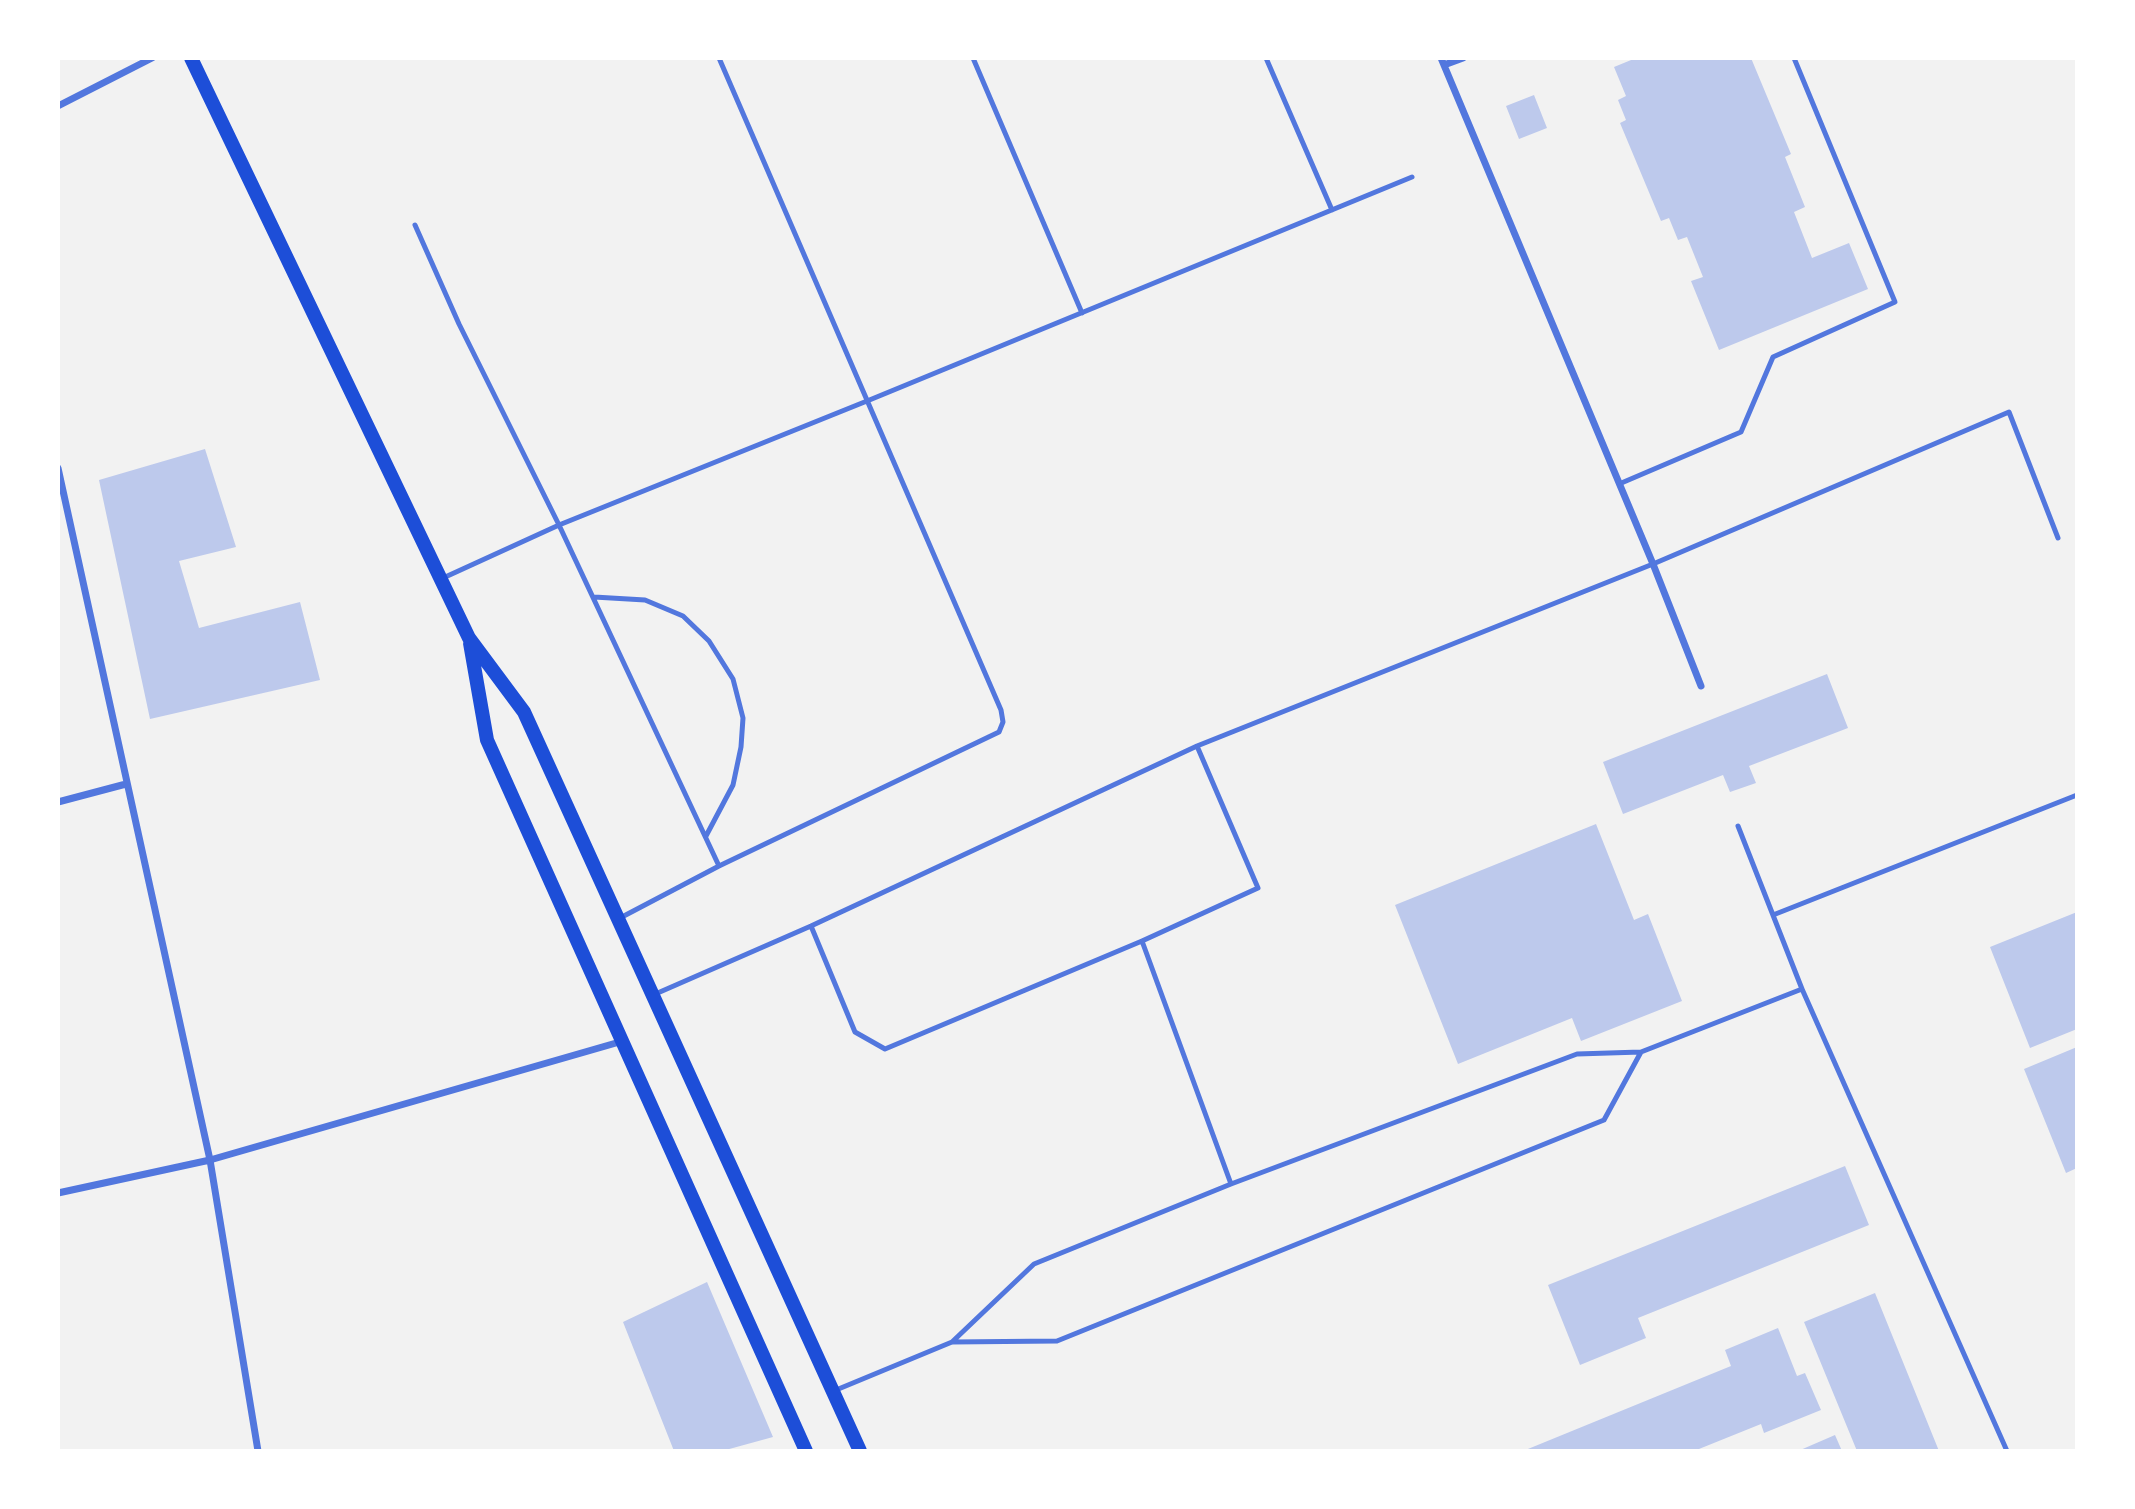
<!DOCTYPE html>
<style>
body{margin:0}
#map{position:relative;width:2135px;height:1509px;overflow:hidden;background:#f2f2f2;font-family:"Varela Round",sans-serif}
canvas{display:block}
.frame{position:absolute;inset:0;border:60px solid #fff;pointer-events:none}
</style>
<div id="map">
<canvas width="2135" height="1509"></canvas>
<div class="frame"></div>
</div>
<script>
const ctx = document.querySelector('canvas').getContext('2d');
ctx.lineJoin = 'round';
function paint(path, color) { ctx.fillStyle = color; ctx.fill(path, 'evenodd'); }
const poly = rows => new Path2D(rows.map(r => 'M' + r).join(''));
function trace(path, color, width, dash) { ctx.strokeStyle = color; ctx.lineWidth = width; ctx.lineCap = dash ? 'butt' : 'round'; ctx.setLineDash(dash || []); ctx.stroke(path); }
paint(poly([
 [1636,58,1751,58,1791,154,1785,157,1805,207,1794,212,1812,258,1849,243,1868,289,1719,350,1691,281,1703,277,1687,237,1678,240,1669,218,1661,221,1620,123,1626,120,1618,100,1626,96,1614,67],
 [1534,95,1547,128,1519,139,1506,106],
 [205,449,236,547,179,561,199,628,300,602,320,680,150,719,99,480],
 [1827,674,1848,728,1749,766,1756,783,1730,792,1723,775,1623,814,1603,762],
 [1596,824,1634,920,1648,914,1682,1001,1581,1041,1572,1018,1458,1064,1395,905],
 [2077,912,2077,1029,2030,1048,1990,947],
 [2077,1047,2077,1168,2066,1173,2024,1069],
 [1845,1166,1869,1225,1638,1318,1646,1338,1580,1365,1548,1285],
 [707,1282,773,1437,722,1451,674,1451,623,1322],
 [1875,1293,1939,1451,1857,1451,1804,1322],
 [1778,1328,1797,1376,1805,1373,1821,1410,1764,1433,1761,1424,1694,1451,1523,1451,1731,1366,1725,1350],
 [1835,1435,1842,1451,1798,1451]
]), '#bdc9ec');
trace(poly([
 [973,58,1082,313],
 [1266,58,1332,210],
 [415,225,459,324,559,525,719,866],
 [1619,484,1741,432,1773,357,1895,302,1794,58],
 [443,578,559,525,867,401,1412,177],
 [594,597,645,600,683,616,709,641,733,679,743,718,741,747,733,785,706,836],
 [1738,826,1802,989,2007,1451],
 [1773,915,2077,795],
 [620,918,719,866,999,732,1003,722,1001,710,719,58],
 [811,926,855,1032,885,1049,1142,941,1231,1184],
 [1142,941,1258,888,1197,746],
 [653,995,811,926,1197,746,1653,564,2009,412,2058,538],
 [952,1342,1034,1264,1231,1184,1577,1054,1641,1052],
 [836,1390,952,1342,1057,1341,1604,1120,1641,1052,1802,989]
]), '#5277de', 5);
trace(poly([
 [1441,58,1653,564,1701,686],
 [1444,65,1463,58],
 [58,106,152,58],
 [58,468,210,1160,258,1451],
 [58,802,126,784],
 [58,1193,210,1160,623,1041]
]), '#5277de', 7);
trace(poly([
 [191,58,469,638,524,712,860,1451],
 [470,643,487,740,806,1451]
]), '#1d4ed8', 14);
</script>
